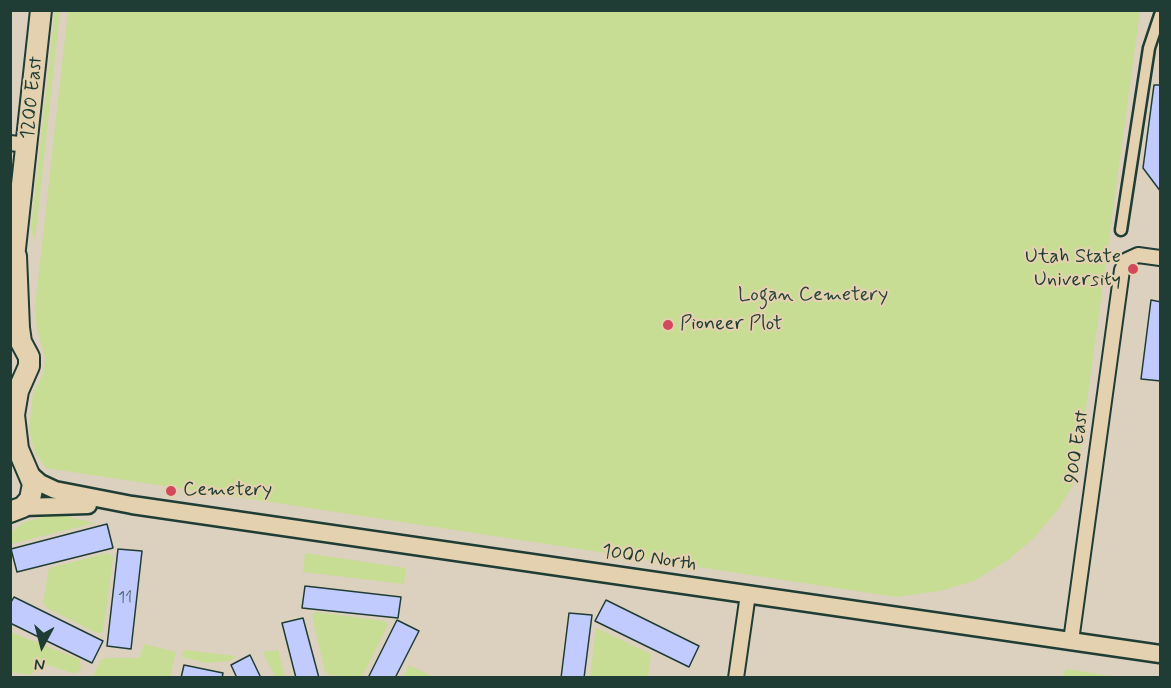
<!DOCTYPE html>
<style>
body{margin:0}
#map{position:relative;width:1171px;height:688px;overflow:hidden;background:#dcd0bf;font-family:Mynerve,sans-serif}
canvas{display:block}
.frame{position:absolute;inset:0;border:12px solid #1f3d34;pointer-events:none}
.north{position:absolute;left:12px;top:616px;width:60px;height:60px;-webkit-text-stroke:4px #e3d1af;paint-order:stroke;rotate:187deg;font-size:16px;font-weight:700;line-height:24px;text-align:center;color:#1f3d34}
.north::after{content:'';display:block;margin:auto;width:21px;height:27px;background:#1f3d34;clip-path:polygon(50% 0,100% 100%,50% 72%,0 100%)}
</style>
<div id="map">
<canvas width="1171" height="688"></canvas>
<div class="frame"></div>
<div class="north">N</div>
</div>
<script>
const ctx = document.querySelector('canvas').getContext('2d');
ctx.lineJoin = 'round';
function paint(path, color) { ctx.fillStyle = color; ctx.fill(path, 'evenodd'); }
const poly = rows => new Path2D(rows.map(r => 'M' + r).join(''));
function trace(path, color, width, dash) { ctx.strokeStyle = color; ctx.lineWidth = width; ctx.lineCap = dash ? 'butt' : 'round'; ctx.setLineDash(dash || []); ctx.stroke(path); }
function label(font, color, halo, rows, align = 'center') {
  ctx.font = font + ' Mynerve,sans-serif'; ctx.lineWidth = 4.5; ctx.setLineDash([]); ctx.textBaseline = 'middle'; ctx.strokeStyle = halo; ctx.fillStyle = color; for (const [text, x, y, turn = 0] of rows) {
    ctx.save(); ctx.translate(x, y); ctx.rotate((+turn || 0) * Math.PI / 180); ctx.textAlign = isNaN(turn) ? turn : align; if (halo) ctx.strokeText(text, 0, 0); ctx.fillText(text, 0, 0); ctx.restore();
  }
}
paint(poly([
 [55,11,60,11,35,241,31,229],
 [68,11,1140,11,1079,460,1073,485,1059,508,1034,538,1008,560,974,581,940,591,896,597,46,468,35,453,29,429,33,393,44,372,45,358,37,329,35,308],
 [56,514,95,523,11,544,11,533,24,522],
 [108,553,113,558,103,632,97,633,47,608,43,602,49,568],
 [305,553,406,568,404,584,303,572],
 [315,612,385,621,388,625,362,677,328,675,325,671,312,615],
 [596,628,651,654,648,677,590,677],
 [11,632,79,659,81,668,76,674,47,665,29,675,11,672],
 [144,644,176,652,170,677,93,677,100,661,106,658,140,658],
 [184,650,236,656,230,661,207,663,182,657],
 [278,650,285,677,275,677,263,652],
 [409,665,433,677,403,677],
 [1066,669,1111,676,1121,677,1062,677]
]), '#c7dd93');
const building = poly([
 [1154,85,1161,85,1161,192,1143,168,1154,85],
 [1151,300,1161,302,1161,381,1141,379,1151,300],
 [107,524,113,548,17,572,11,549,107,524],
 [118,549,142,551,131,649,107,646,118,549],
 [305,586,401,597,398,618,302,608,305,586],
 [14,597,103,641,92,663,10,623,10,604,14,597],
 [606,600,699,646,689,667,595,621,606,600],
 [569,613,592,615,584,678,561,678,569,613],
 [303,618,319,678,296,678,282,623,303,618],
 [397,620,419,631,395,678,368,678,397,620],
 [250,655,261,678,237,678,231,665,250,655],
 [184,665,223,673,222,678,181,678,184,665]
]);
paint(building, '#c1cbfd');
trace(building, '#1f3d34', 1.5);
const pedestrian = poly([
 [1121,230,1149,48,1160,15]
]);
const minor = poly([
 [10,143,28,145],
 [1071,641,1122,270,1127,260,1138,255,1160,258],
 [736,678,748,594]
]);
const tertiary = poly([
 [31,475,40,483,55,490,132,505,1160,654],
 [23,507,88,505]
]);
const secondary = poly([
 [13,267,41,10],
 [10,512,23,507,30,499,33,484,18,449,14,415,18,391,29,366,29,357,21,342,19,328,16,256]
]);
trace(pedestrian, '#1f3d34', 15);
trace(minor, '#1f3d34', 18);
trace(tertiary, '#1f3d34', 21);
trace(secondary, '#1f3d34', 24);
trace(pedestrian, '#e3d1af', 10);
trace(minor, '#e3d1af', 14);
trace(tertiary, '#e3d1af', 16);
trace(secondary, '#e3d1af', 20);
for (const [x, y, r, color] of [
 [1133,269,6,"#d1495b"],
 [668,325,6,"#d1495b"],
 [171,491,6,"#d1495b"]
]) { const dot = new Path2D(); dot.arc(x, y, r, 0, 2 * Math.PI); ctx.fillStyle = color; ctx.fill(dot); trace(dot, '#e3d1af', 2); }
label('16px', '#486066', null, [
 ["11",125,599]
]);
label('20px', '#1f3d34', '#e3d1af', [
 ["1200 East",33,98,-84],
 ["900 East",1078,447,-82],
 ["1000 North",649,559,8]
]);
label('20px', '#1f3d34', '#e3d1af', [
 ["Utah State",1121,258,"right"],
 ["University",1121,281,"right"],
 ["Pioneer Plot",680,325],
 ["Cemetery",183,491]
], 'left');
label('20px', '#274539', '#e3d1af', [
 ["Logan Cemetery",813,296]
]);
</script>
